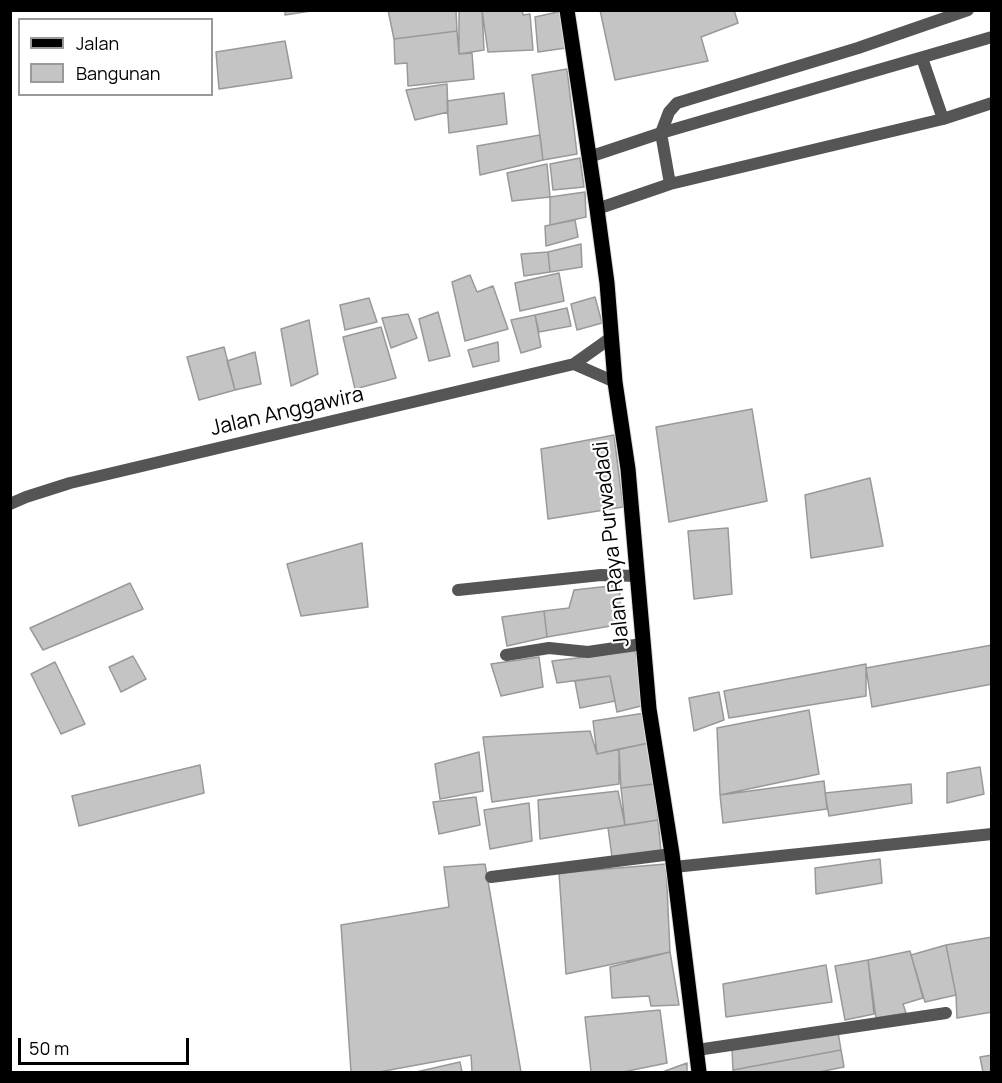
<!DOCTYPE html>
<style>
body{margin:0}
#map{position:relative;width:1002px;height:1083px;overflow:hidden;background:#fff;font-family:Manrope,sans-serif}
canvas{display:block}
.frame{position:absolute;inset:0;border:12px solid #000;pointer-events:none}
.legend{position:absolute;left:18px;top:18px;width:195px;height:78px;box-sizing:border-box;background:#fff;border:2px solid #999;margin:0;padding:8px 10px;list-style:none;font-size:18px;color:#000}
.legend li{display:flex;align-items:center;gap:12px;height:30px}
.legend b{width:30px;border:2px solid #999}
.scale{position:absolute;left:18px;top:1038px;width:171px;height:27px;box-sizing:border-box;border:3px solid #000;border-top:0;padding-left:8px;font-size:18px;line-height:21px;white-space:nowrap;color:#000;-webkit-text-stroke:4px #fff;paint-order:stroke}
</style>
<div id="map">
<canvas width="1002" height="1083"></canvas>
<div class="frame"></div>
<ul class="legend">
<li><b style="height:8px;background:#000"></b>Jalan</li>
<li><b style="height:16px;background:#c4c4c4"></b>Bangunan</li>
</ul>
<div class="scale">50 m</div>
</div>
<script>
const ctx = document.querySelector('canvas').getContext('2d');
ctx.lineJoin = 'round';
function paint(path, color) { ctx.fillStyle = color; ctx.fill(path, 'evenodd'); }
const poly = rows => new Path2D(rows.map(r => 'M' + r).join(''));
function trace(path, color, width, dash) { ctx.strokeStyle = color; ctx.lineWidth = width; ctx.lineCap = dash ? 'butt' : 'round'; ctx.setLineDash(dash || []); ctx.stroke(path); }
function label(font, color, halo, rows, align = 'center') {
  ctx.font = font + ' Manrope,sans-serif'; ctx.lineWidth = 4.5; ctx.setLineDash([]); ctx.textBaseline = 'middle'; ctx.strokeStyle = halo; ctx.fillStyle = color; for (const [text, x, y, turn = 0] of rows) {
    ctx.save(); ctx.translate(x, y); ctx.rotate((+turn || 0) * Math.PI / 180); ctx.textAlign = isNaN(turn) ? turn : align; if (halo) ctx.strokeText(text, 0, 0); ctx.fillText(text, 0, 0); ctx.restore();
  }
}
const building = poly([
 [285,10,317,10,285,15,285,10],
 [388,10,456,10,457,31,394,39,388,10],
 [459,10,482,10,484,50,459,54,459,10],
 [482,10,522,10,523,15,530,14,533,50,488,52,482,10],
 [600,10,734,10,738,23,701,37,708,61,615,80,600,10],
 [562,11,566,48,538,52,535,17,562,11],
 [457,31,459,54,472,53,474,79,408,86,407,63,395,64,394,39,457,31],
 [285,41,292,78,219,89,216,52,285,41],
 [567,69,577,154,543,160,532,75,567,69],
 [447,84,448,112,415,120,406,90,447,84],
 [504,93,507,124,449,133,447,101,504,93],
 [540,135,543,160,480,175,477,146,540,135],
 [580,158,584,187,553,190,550,164,580,158],
 [547,164,550,197,512,201,507,173,547,164],
 [585,192,586,217,550,225,550,197,585,192],
 [575,220,578,237,546,246,545,226,575,220],
 [581,244,582,267,550,272,548,252,581,244],
 [548,252,550,272,524,276,521,254,548,252],
 [559,273,564,301,520,311,515,283,559,273],
 [470,275,477,292,493,286,508,329,465,341,452,282,470,275],
 [595,297,602,323,577,330,571,304,595,297],
 [369,298,377,322,345,330,340,305,369,298],
 [567,308,571,326,539,332,535,315,567,308],
 [438,312,450,356,429,361,419,319,438,312],
 [408,314,417,338,391,348,382,318,408,314],
 [535,315,541,347,521,353,511,320,535,315],
 [309,320,318,374,291,386,281,329,309,320],
 [381,327,396,378,355,389,343,337,381,327],
 [498,342,499,361,473,367,468,350,498,342],
 [224,347,235,390,199,400,187,357,224,347],
 [255,352,261,384,235,390,227,361,255,352],
 [752,409,767,501,669,522,656,427,752,409],
 [614,435,623,507,548,519,541,449,614,435],
 [870,478,883,546,811,558,805,495,870,478],
 [728,528,732,594,694,599,688,531,728,528],
 [362,543,368,607,301,616,287,564,362,543],
 [130,583,143,609,43,650,30,628,130,583],
 [619,585,622,624,547,637,544,611,569,608,574,590,619,585],
 [544,611,547,637,507,646,502,617,544,611],
 [992,645,992,684,872,707,866,668,992,645],
 [635,651,649,704,617,712,610,676,557,683,552,661,635,651],
 [133,656,146,679,121,692,109,667,133,656],
 [539,657,543,687,501,696,491,664,539,657],
 [55,662,85,724,61,734,31,674,55,662],
 [866,664,866,696,729,718,724,691,866,664],
 [610,676,615,701,580,708,575,681,610,676],
 [719,692,724,720,694,731,689,698,719,692],
 [809,710,819,774,720,795,717,728,809,710],
 [645,713,649,743,597,754,593,721,645,713],
 [590,731,597,754,619,749,619,784,492,802,483,737,590,731],
 [649,743,654,784,621,788,619,749,649,743],
 [479,752,483,791,440,799,435,764,479,752],
 [200,765,204,793,79,826,72,796,200,765],
 [980,767,984,794,947,803,947,773,980,767],
 [824,781,827,809,723,823,720,795,824,781],
 [654,784,658,820,625,825,621,788,654,784],
 [911,784,912,803,829,816,825,793,911,784],
 [618,791,625,825,540,839,538,800,618,791],
 [476,797,480,825,439,834,433,802,476,797],
 [529,803,532,841,490,849,484,810,529,803],
 [658,820,661,851,612,857,608,828,658,820],
 [880,859,882,883,816,894,815,868,880,859],
 [485,864,521,1072,472,1072,471,1055,379,1072,351,1072,341,925,449,907,444,867,485,864],
 [666,864,670,952,566,974,559,873,666,864],
 [992,937,992,1012,957,1018,956,995,946,945,992,937],
 [946,945,956,995,925,1002,911,955,946,945],
 [910,951,923,998,903,1004,906,1013,876,1018,868,960,910,951],
 [670,952,679,1005,651,1006,649,996,612,998,610,967,670,952],
 [868,960,874,1014,845,1020,835,966,868,960],
 [826,965,832,1002,726,1017,723,984,826,965],
 [660,1010,667,1063,623,1072,591,1072,585,1017,660,1010],
 [838,1032,841,1050,733,1070,732,1049,838,1032],
 [841,1050,844,1067,819,1072,733,1072,733,1070,841,1050],
 [992,1055,992,1072,983,1072,980,1057,992,1055],
 [460,1062,462,1072,416,1072,460,1062],
 [687,1063,687,1072,665,1072,665,1071,687,1063]
]);
paint(building, '#c4c4c4');
trace(building, '#999', 1.5);
const primary = poly([
 [567,10,597,209,607,283,615,382,628,469,649,709,672,854,699,1072]
]);
trace(primary, '#dbdbdb', 17);
trace(poly([
 [922,58,943,119],
 [589,157,661,133,992,37],
 [670,184,661,133,669,112,677,103,858,48,968,10],
 [597,209,670,184,943,119,992,103],
 [458,590,601,575,636,576],
 [674,867,992,834],
 [697,1050,946,1013]
]), '#555', 12);
trace(poly([
 [574,364,615,382],
 [10,504,26,497,70,483,574,364,612,337],
 [506,655,549,648,588,652,642,644],
 [491,877,672,854]
]), '#555', 12);
trace(primary, '#000', 15);
label('21px', '#000', '#fff', [
 ["Jalan Anggawira",287,412,-13],
 ["Jalan Raya Purwadadi",612,544,-96]
]);
</script>
